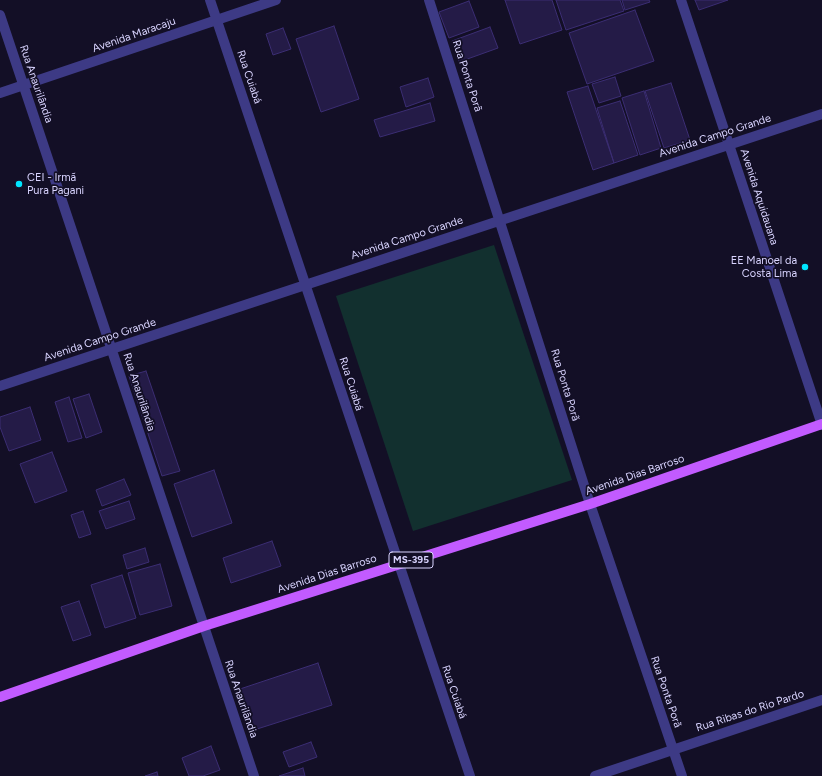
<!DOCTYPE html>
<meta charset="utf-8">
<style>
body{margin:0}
canvas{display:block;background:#130f26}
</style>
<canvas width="822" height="776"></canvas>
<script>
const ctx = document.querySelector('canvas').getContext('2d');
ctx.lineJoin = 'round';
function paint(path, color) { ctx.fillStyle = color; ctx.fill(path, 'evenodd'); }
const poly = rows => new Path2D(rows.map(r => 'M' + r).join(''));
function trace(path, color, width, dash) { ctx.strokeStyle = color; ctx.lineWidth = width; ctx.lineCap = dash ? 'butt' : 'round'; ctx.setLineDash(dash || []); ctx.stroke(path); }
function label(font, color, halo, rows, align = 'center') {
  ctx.font = font + ' Figtree,sans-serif'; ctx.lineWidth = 3.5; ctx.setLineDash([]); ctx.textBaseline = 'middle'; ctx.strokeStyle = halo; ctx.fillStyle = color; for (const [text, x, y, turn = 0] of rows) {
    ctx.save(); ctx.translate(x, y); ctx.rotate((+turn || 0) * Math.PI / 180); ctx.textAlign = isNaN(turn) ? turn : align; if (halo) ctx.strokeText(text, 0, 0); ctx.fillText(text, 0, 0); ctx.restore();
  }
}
paint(poly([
 [494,245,572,480,413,531,336,296]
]), '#12302f');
const building = poly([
 [505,0,552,0,562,30,520,44,505,0],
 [556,0,620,0,624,11,566,30,556,0],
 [622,0,649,0,650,2,625,10,622,0],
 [695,0,728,0,699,10,695,0],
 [469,1,479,27,449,38,439,12,469,1],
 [635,10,654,61,587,84,569,33,635,10],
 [334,26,359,99,321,112,296,39,334,26],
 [490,27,498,48,459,62,452,41,490,27],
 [283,28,291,49,273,55,266,34,283,28],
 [615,77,621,96,599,103,592,84,615,77],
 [428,78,434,97,406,107,400,87,428,78],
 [671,83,690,140,664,148,645,91,671,83],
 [588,86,614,163,593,170,567,92,588,86],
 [644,91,661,148,640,155,622,98,644,91],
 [620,101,638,155,614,163,597,108,620,101],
 [430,103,435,121,380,137,374,120,430,103],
 [146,371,180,471,162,476,129,376,146,371],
 [89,394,102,432,86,438,73,399,89,394],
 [69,397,82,438,68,442,55,402,69,397],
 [30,407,41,440,9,451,0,427,0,417,30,407],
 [52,452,67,491,35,503,20,464,52,452],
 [214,470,232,523,192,537,174,484,214,470],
 [124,479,131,495,102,506,96,490,124,479],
 [129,501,135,519,106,529,99,511,129,501],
 [83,511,91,534,79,538,71,515,83,511],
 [272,541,281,566,231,583,223,558,272,541],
 [145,548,149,562,127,569,123,555,145,548],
 [160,564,172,606,140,615,128,573,160,564],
 [122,575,136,618,105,628,91,585,122,575],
 [79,601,91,635,73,641,61,607,79,601],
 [318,663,332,705,254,730,240,689,318,663],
 [311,742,317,757,289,767,283,752,311,742],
 [211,746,220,770,203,776,189,776,182,758,211,746],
 [303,768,305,776,279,776,303,768],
 [157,772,158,776,145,776,157,772]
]);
paint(building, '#241b47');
trace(building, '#3b2d73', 1);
trace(poly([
 [210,0,470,776],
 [429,0,590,504,682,776],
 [681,0,822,425],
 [0,15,254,776],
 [0,93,276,0],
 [0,386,822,114],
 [595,776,822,700]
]), '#3d3a85', 10);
trace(poly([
 [0,697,204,626,590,504,822,424]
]), '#c25bff', 10);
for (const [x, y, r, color] of [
 [19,184,4,"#00e5ff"],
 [805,267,4,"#00e5ff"]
]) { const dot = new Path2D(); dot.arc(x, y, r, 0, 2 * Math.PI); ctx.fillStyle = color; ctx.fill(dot); trace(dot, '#130f26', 1.5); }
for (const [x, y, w] of [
 [411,560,44]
]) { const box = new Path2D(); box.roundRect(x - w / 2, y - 8, w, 16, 3); ctx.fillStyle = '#130f26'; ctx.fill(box); trace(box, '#d9d4ff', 1); }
label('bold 10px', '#d9d4ff', null, [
 ["MS-395",411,560]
]);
label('11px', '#d9d4ff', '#130f26', [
 ["Avenida Maracaju",134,35,-19],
 ["Rua Ponta Porã",467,76,72],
 ["Rua Cuiabá",249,77,71],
 ["Rua Anaurilândia",36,84,71],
 ["Avenida Campo Grande",715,136,-18],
 ["Avenida Aquidauana",759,197,72],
 ["Avenida Campo Grande",407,238,-18],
 ["Avenida Campo Grande",100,340,-18],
 ["Rua Cuiabá",351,384,72],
 ["Rua Ponta Porã",565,385,73],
 ["Rua Anaurilândia",139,392,72],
 ["Avenida Dias Barroso",635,475,-19],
 ["Avenida Dias Barroso",327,574,-18],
 ["Rua Cuiabá",454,692,71],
 ["Rua Ponta Porã",666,692,71],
 ["Rua Anaurilândia",241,699,71],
 ["Rua Ribas do Rio Pardo",750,711,-18]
]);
label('11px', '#d9d4ff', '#130f26', [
 ["CEI - Irmã",27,178],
 ["Pura Pagani",27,191],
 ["EE Manoel da",797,261,"right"],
 ["Costa Lima",797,274,"right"]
], 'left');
</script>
